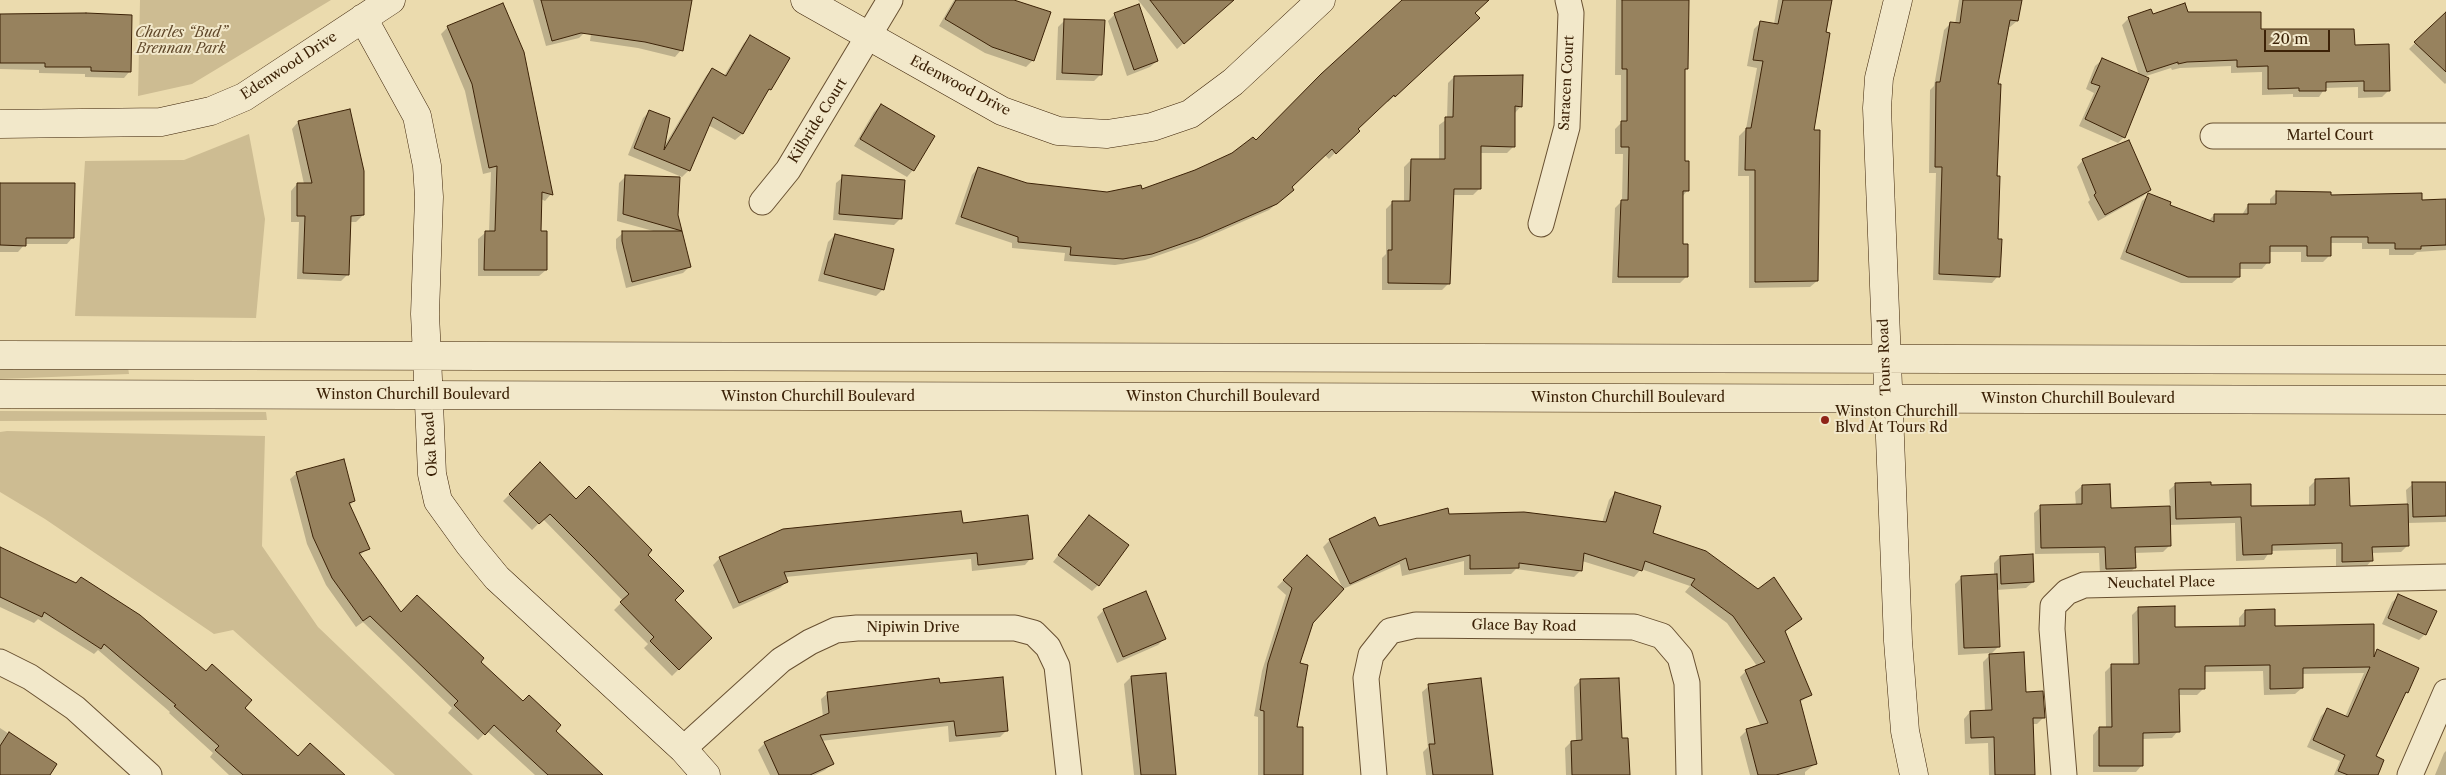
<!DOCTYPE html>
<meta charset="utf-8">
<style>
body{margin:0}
#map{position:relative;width:2446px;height:775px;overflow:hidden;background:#ebdbae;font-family:"Libre Caslon Text",serif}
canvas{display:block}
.scale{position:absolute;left:2264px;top:30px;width:66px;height:22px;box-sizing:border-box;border:2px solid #3c2207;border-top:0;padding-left:6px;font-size:15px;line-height:18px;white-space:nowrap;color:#3c2207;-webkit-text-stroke:4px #f2e8ca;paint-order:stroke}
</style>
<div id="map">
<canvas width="2446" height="775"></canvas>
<div class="scale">20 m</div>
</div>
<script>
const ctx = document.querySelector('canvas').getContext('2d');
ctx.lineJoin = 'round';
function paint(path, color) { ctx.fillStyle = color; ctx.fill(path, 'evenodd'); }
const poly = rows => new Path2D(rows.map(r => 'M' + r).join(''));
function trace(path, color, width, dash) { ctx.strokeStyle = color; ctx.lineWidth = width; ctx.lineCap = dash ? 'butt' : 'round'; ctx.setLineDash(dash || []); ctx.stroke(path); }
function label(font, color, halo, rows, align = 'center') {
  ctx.font = font + ' "Libre Caslon Text",serif'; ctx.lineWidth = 4; ctx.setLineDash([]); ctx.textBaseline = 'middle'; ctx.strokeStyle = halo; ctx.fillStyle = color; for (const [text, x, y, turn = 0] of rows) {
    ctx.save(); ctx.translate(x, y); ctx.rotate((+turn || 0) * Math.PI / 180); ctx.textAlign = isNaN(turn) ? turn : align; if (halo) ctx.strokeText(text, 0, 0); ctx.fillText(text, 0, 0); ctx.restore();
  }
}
paint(poly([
 [140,0,331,0,192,84,138,96],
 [249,134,265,219,256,318,75,316,85,161,184,160],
 [0,367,128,367,129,374,0,379],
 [0,411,266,412,267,420,0,421],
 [7,431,265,436,262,546,318,627,473,775,395,775,233,630,214,634,45,519,0,492,0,432]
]), '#cdbc92');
paint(poly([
 [533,0,578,0,586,31,579,38,546,46],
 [596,0,691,0,681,50,675,57,638,48,590,41],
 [954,0,1010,0,1033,60,1026,67,985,53,939,26],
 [1138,0,1232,0,1177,49],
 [1406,0,1487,0,1473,13,1472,25,1388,102,1386,101,1329,159,1324,154,1290,187,1286,196,1269,210,1194,243,1145,260,1115,265,1064,261,1065,253,1012,248,1012,243,955,224,972,175,978,168,1027,185,1107,193,1141,191,1196,172,1255,142],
 [1616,0,1678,0,1686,68,1684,71,1683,162,1687,191,1682,197,1682,245,1687,276,1680,283,1612,283,1615,208,1622,201,1623,154,1615,154,1615,129,1621,123,1621,75,1615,75],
 [1778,0,1831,0,1813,131,1817,281,1810,287,1749,288,1749,176,1738,176,1739,136,1746,129,1757,68,1747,66,1754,29,1761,22,1774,24],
 [1959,0,2021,0,2017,21,2010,27,2007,27,1997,85,1998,276,1992,283,1933,280,1936,173,1929,173,1930,90,1934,86,1944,30,1951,23,1955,24],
 [2446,12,2446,83,2445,84,2409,49],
 [2187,13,2260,30,2353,46,2389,90,2382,97,2358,98,2358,87,2325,88,2319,97,2293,97,2293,94,2262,95,2262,72,2231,73,2231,66,2180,68,2172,70,2171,68,2143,77,2124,137,2118,143,2079,126,2094,93,2086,89,2095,66,2102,60,2139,75,2122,25,2129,18],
 [1115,14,1157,61,1150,67,1127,76,1108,21],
 [0,15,130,71,124,78,85,77,85,74,39,73,39,70,0,69],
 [1065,20,1101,74,1094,81,1056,80,1058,27],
 [448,27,551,194,545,201,541,199,540,233,546,270,539,276,478,276,478,239,485,233,489,233,491,172,483,174,465,91,441,34],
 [751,37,770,89,763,96,742,134,735,140,708,125,689,170,682,177,628,155,643,118,650,111,663,148,706,76,712,69,724,76,744,43],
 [1454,77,1521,106,1515,113,1514,146,1507,153,1480,153,1480,188,1473,195,1452,195,1449,283,1442,290,1382,290,1382,258,1386,254,1386,209,1393,202,1404,202,1404,167,1411,160,1439,161,1439,125,1447,119,1448,83],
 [881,105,913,170,907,177,854,146,874,112],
 [298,122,363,215,356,222,350,222,348,274,341,281,297,279,299,222,291,222,291,191,297,184,304,184,292,129],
 [2083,160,2150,190,2143,196,2098,221,2088,202,2090,200,2077,167],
 [626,176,681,230,678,233,690,266,683,273,626,288,616,248,616,239,623,233,657,232,617,221,619,183],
 [843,177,901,218,894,225,833,220,836,183],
 [0,184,73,237,67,244,25,244,18,252,0,252],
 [2277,192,2421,201,2446,200,2446,250,2417,252,2413,255,2389,255,2389,249,2362,249,2362,243,2329,243,2329,256,2323,262,2301,262,2301,252,2269,252,2268,262,2262,269,2239,269,2239,277,2232,283,2181,283,2120,259,2142,201,2149,195,2168,206,2208,221,2214,215,2242,215,2248,205,2270,205,2270,199],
 [835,235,883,289,876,296,818,281,828,242],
 [540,464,576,501,646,555,673,600,710,638,672,676,644,648,648,644,614,610,623,601,543,519,532,530,503,501],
 [297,473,354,501,349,506,368,548,359,556,400,614,479,662,602,775,535,775,487,731,478,740,448,713,452,708,363,622,356,627,326,585,307,544,290,479],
 [2316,480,2348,507,2407,505,2406,490,2413,484,2446,484,2446,522,2407,523,2408,545,2401,552,2371,553,2371,561,2365,568,2336,568,2336,549,2270,551,2264,560,2236,561,2235,523,2169,525,2170,545,2163,552,2134,553,2135,568,2128,574,2100,575,2099,553,2035,554,2034,513,2041,507,2076,506,2075,492,2082,486,2110,509,2170,507,2169,490,2176,484,2210,486,2250,508,2309,506,2309,487],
 [1615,493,1652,533,1758,590,1801,619,1784,633,1811,694,1799,703,1815,764,1805,772,1805,775,1750,775,1740,737,1747,730,1761,727,1740,677,1746,671,1757,666,1727,623,1685,592,1690,586,1641,569,1634,577,1582,561,1581,570,1574,577,1516,569,1511,574,1464,575,1464,561,1402,576,1400,564,1343,589,1323,547,1330,540,1378,527,1448,515,1602,523,1609,500],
 [1089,516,1098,585,1092,591,1053,562],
 [962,524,1031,558,1025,565,972,571,971,559,785,577,787,581,780,588,733,609,713,565,720,558],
 [0,548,75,584,81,578,243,709,298,758,343,775,229,775,210,757,213,753,169,713,170,712,98,650,94,654,38,619,34,623,0,607],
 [2000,557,2033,582,2026,588,1996,590,1999,646,1990,655,2044,717,2037,724,2032,724,2034,775,1989,775,1988,743,1965,744,1964,719,1970,712,1985,712,1983,662,1992,653,1958,655,1955,584,1962,577,1994,576,1994,563],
 [1300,563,1311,622,1298,664,1295,728,1302,775,1258,775,1258,717,1254,716,1262,671,1286,595,1277,587],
 [2399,596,2425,634,2419,640,2382,624,2392,602],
 [2139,608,2174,629,2239,627,2239,618,2245,611,2274,627,2373,656,2378,651,2407,692,2401,698,2375,757,2376,775,2334,775,2340,761,2307,747,2321,716,2328,709,2345,717,2364,673,2301,674,2302,688,2295,694,2264,695,2263,671,2203,672,2204,688,2197,695,2178,695,2178,731,2172,738,2142,739,2142,765,2136,772,2093,772,2093,735,2099,728,2106,728,2105,672,2112,665,2133,665,2132,615],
 [1104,610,1164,639,1158,645,1117,663,1097,617],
 [1165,674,1175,775,1134,775,1124,684,1131,677],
 [1580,681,1620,740,1628,775,1566,775,1565,748,1571,742,1576,742,1574,687],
 [938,685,1007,730,1000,737,949,742,948,726,821,741,832,764,825,770,815,775,770,775,758,750,765,743,823,717,821,699,828,693],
 [1429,686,1492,775,1426,775,1423,752,1428,747,1422,692],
 [0,728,55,764,48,775,0,775],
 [2446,751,2446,775,2435,775,2444,753]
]), '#0003');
const building = poly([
 [541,0,692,0,683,51,645,42,581,33,552,41,541,0],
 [956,0,1014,0,1051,12,1034,61,992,47,945,19,956,0],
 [1150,0,1234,0,1184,44,1150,0],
 [1402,0,1489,0,1475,13,1480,18,1395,97,1394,95,1358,129,1360,131,1336,154,1332,149,1292,187,1294,190,1277,204,1201,237,1152,254,1123,259,1070,255,1071,247,1018,242,1018,237,961,217,978,167,1027,183,1107,192,1141,185,1142,189,1195,170,1232,153,1253,137,1256,140,1321,74,1402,0],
 [1622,0,1689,0,1688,69,1685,69,1685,161,1689,161,1689,191,1683,191,1683,244,1688,244,1688,277,1618,277,1621,200,1628,200,1629,147,1621,147,1621,121,1627,121,1627,69,1622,69,1622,0],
 [1783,0,1832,0,1826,32,1830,33,1814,130,1820,130,1818,281,1755,282,1755,170,1745,170,1746,128,1751,128,1763,61,1753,60,1760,21,1778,24,1783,0],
 [1963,0,2022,0,2018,21,2010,20,1998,84,2001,84,1997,176,2000,176,1998,239,2002,239,2000,277,1939,274,1942,167,1935,167,1936,82,1940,82,1950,22,1960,23,1963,0],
 [503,3,524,52,553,195,542,192,541,231,547,231,547,270,484,270,485,231,495,231,497,166,489,168,472,84,447,26,503,3],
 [2185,3,2188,12,2261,12,2261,29,2354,29,2355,45,2389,44,2390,91,2364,91,2364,81,2326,82,2326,91,2299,91,2299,88,2268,89,2268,66,2237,67,2237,60,2187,62,2178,64,2178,62,2147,72,2128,17,2151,9,2153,14,2185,3],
 [1139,4,1158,61,1134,70,1114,13,1139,4],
 [2446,12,2446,72,2414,42,2446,12],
 [86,13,132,15,131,72,91,71,91,67,45,67,45,63,0,63,0,14,86,13],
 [1064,19,1105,20,1102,75,1062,73,1064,19],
 [750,35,790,58,771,90,769,89,743,134,713,117,690,171,634,148,649,110,670,118,664,150,712,68,726,76,750,35],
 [2102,58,2149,78,2125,138,2085,119,2100,86,2091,83,2102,58],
 [1523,75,1522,107,1515,106,1515,147,1481,146,1481,189,1454,189,1450,284,1388,283,1388,250,1392,250,1392,201,1410,201,1411,159,1445,159,1445,117,1453,117,1454,76,1523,75],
 [881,104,935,136,914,171,860,139,881,104],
 [350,109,364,171,364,215,351,216,349,275,303,273,305,216,297,216,297,183,312,183,298,121,350,109],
 [2129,140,2151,190,2105,215,2094,195,2096,193,2082,159,2129,140],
 [625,175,680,177,678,215,682,231,623,214,625,175],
 [842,175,905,180,902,219,839,214,842,175],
 [0,183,75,183,74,238,26,238,26,246,0,245,0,183],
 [2276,191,2331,192,2331,195,2422,193,2422,200,2446,199,2446,245,2421,246,2421,249,2395,249,2395,243,2368,243,2368,237,2331,237,2331,256,2307,256,2307,246,2270,246,2270,263,2240,263,2240,277,2188,277,2126,252,2148,193,2171,202,2170,205,2214,222,2214,214,2248,214,2248,204,2276,204,2276,191],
 [622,231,682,231,691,267,632,282,622,241,622,231],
 [835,234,894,249,884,290,824,274,835,234],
 [344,459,355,501,349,503,370,549,359,553,401,612,417,595,484,658,481,662,523,701,529,695,561,725,556,731,603,775,548,775,494,725,485,735,454,705,458,701,370,616,363,621,332,578,313,537,296,472,344,459],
 [540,462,576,499,589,486,652,550,648,555,684,591,675,600,712,638,679,670,650,641,654,637,620,602,629,594,592,556,550,514,539,524,509,494,540,462],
 [2349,478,2350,506,2408,504,2409,546,2372,547,2373,561,2342,562,2342,543,2272,545,2272,554,2243,555,2241,517,2176,519,2175,483,2211,482,2211,485,2251,484,2251,506,2315,505,2315,479,2349,478],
 [2412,482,2446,482,2446,516,2413,517,2412,482],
 [2110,484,2111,508,2170,506,2171,546,2135,547,2136,568,2106,569,2105,547,2041,548,2040,505,2082,504,2082,485,2110,484],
 [1615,492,1661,506,1653,533,1706,551,1758,589,1774,577,1802,619,1785,631,1812,695,1800,700,1817,764,1776,775,1758,775,1746,729,1768,723,1745,670,1765,662,1733,616,1691,585,1695,579,1645,561,1642,571,1584,553,1582,571,1519,563,1519,568,1470,569,1470,555,1409,570,1406,558,1350,584,1329,539,1375,517,1379,526,1448,508,1449,514,1524,512,1606,522,1615,492],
 [961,511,963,523,1028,515,1033,559,978,565,977,553,784,572,788,582,739,603,719,557,783,529,961,511],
 [1089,515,1129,545,1099,586,1058,555,1089,515],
 [0,547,76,583,81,577,140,615,206,671,212,664,252,700,245,708,298,756,310,743,345,775,243,775,215,750,219,746,174,706,176,705,104,644,101,649,44,612,42,617,0,597,0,547],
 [2033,554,2034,582,2001,584,2000,556,2033,554],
 [1307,555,1344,589,1313,623,1300,663,1308,665,1297,727,1303,727,1303,775,1264,775,1264,711,1260,710,1268,663,1292,588,1283,580,1307,555],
 [1997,574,2000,647,1964,648,1961,576,1997,574],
 [1146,591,1166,639,1123,657,1103,609,1146,591],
 [2398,594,2437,611,2426,635,2388,618,2398,594],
 [2175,606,2175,627,2245,626,2245,610,2275,609,2275,626,2374,624,2374,657,2377,649,2419,668,2408,693,2406,692,2376,756,2384,760,2378,775,2348,775,2338,771,2345,755,2313,740,2327,708,2348,717,2370,667,2303,668,2303,688,2270,689,2270,665,2205,666,2205,689,2179,689,2180,732,2143,733,2143,766,2099,766,2099,727,2112,727,2111,664,2139,664,2138,607,2175,606],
 [2024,652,2026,692,2043,691,2045,718,2033,718,2035,775,1995,775,1994,737,1971,738,1970,711,1992,710,1989,654,2024,652],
 [1166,673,1176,775,1141,775,1131,676,1166,673],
 [1003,677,1008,731,956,736,954,721,820,735,834,764,810,775,779,775,764,742,829,713,827,692,939,678,940,683,1003,677],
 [1481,678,1493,775,1433,775,1429,744,1435,744,1428,684,1481,678],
 [1619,678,1622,738,1628,738,1630,775,1572,775,1571,741,1582,740,1580,679,1619,678],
 [9,732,57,764,50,775,0,775,0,746,9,732]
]);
paint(building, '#97825e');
trace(building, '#3c2207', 1);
const street = poly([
 [2213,136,2446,136],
 [762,202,788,170,890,0],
 [1541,224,1567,127,1571,13,1568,0],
 [0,662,30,677,75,708,149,775],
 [683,749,781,660,810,642,836,630,857,628,1015,628,1034,633,1048,647,1057,666,1069,775],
 [1374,775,1366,678,1371,655,1390,631,1416,625,1634,627,1662,636,1680,657,1687,683,1689,775],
 [2064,775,2052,629,2053,606,2067,592,2084,585,2446,577],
 [2410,775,2446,692]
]);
const secondary = poly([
 [805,0,1002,111,1058,131,1107,134,1152,127,1190,114,1233,82,1321,0],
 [1898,0,1879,78,1877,108,1898,641,1905,731,1914,775],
 [363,18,417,116,427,166,429,197,425,314,427,356,432,474,438,501,469,544,497,578,683,749,706,775],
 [0,124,161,122,211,111,244,97,391,0],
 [0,355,2446,360],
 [0,394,2446,400]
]);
trace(street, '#685031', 27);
trace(secondary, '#3c2207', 29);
trace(street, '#f2e8ca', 25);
trace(secondary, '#f2e8ca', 28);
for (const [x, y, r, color] of [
 [1825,420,5,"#8f2418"]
]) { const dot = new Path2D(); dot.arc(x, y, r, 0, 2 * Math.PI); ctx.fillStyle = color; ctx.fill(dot); trace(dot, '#f2e8ca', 2); }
label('italic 14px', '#60482a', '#f2e8ca', [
 ["Charles “Bud”",181,33],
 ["Brennan Park",181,49]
]);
label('14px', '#3c2207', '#f2e8ca', [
 ["Edenwood Drive",289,66,-33],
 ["Saracen Court",1567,83,-87],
 ["Edenwood Drive",960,86,28],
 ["Kilbride Court",818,121,-58],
 ["Martel Court",2330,136],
 ["Tours Road",1885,357,-92],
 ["Winston Churchill Boulevard",413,395],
 ["Winston Churchill Boulevard",818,397],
 ["Winston Churchill Boulevard",1223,397],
 ["Winston Churchill Boulevard",1628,398],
 ["Winston Churchill Boulevard",2078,399],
 ["Oka Road",431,444,-94],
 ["Neuchatel Place",2161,583,-1],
 ["Glace Bay Road",1524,626,1],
 ["Nipiwin Drive",913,628]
]);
label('14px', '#3c2207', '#f2e8ca', [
 ["Winston Churchill",1835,412],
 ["Blvd At Tours Rd",1835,428]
], 'left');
</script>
